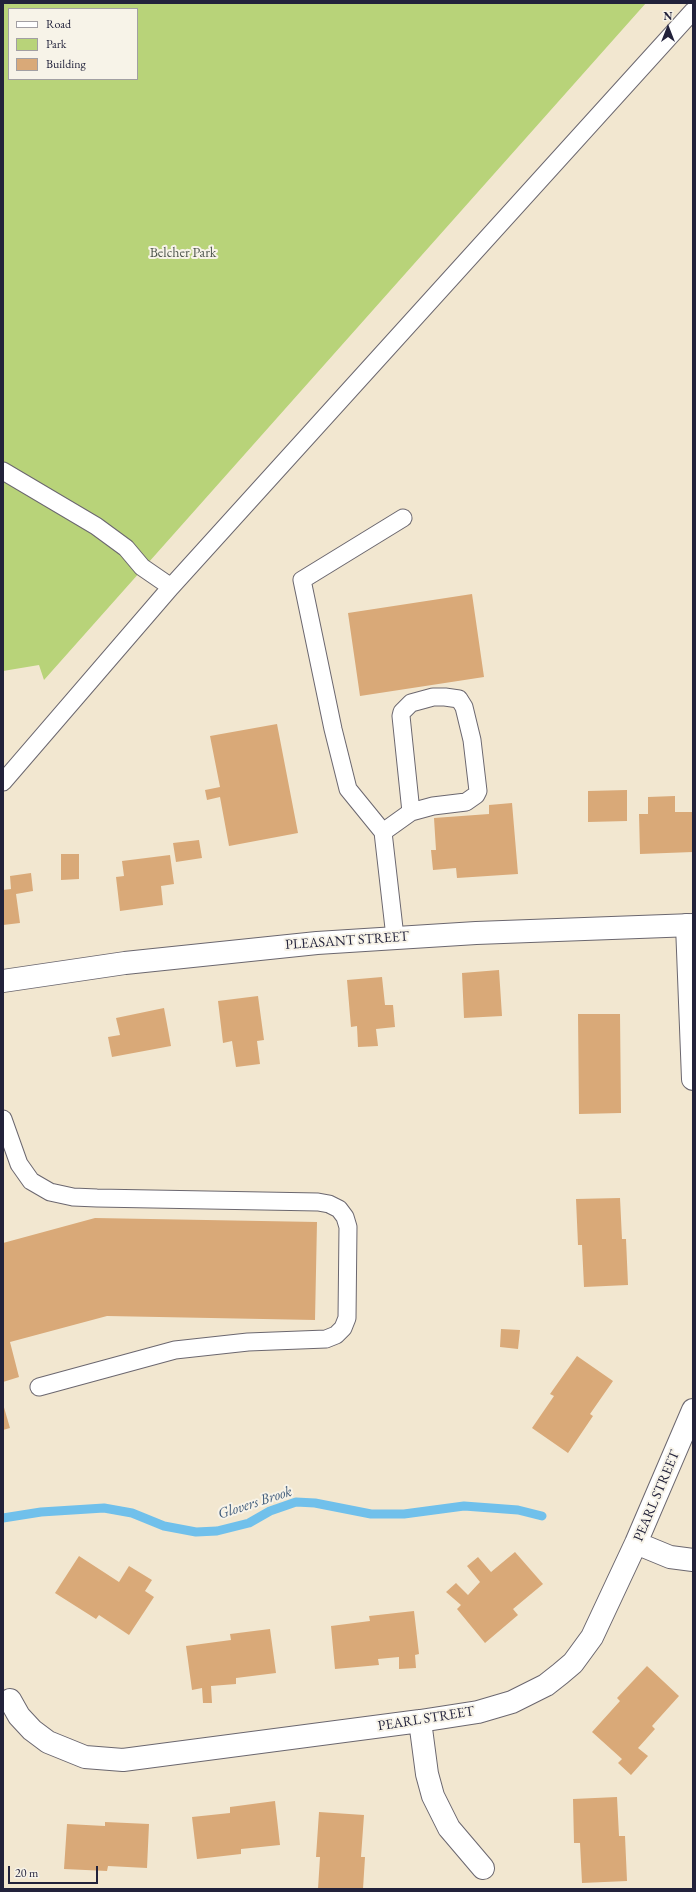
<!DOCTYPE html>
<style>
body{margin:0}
#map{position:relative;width:696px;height:1892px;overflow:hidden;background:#f2e7d0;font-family:"EB Garamond",serif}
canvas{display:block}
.frame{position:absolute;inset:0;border:4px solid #22223b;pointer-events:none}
.legend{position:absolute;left:8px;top:8px;width:130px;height:72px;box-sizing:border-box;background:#f7f3e8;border:1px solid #a29fa3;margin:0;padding:5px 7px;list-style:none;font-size:12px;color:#22223b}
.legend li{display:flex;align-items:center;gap:8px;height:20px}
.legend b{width:20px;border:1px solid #a29fa3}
.north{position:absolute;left:648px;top:8px;width:40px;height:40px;-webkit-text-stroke:3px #f7f3e8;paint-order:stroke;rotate:0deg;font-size:11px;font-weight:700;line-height:16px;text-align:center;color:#22223b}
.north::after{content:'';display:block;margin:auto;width:14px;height:18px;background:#22223b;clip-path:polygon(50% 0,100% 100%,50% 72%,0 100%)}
.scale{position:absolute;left:8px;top:1866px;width:90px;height:18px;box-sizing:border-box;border:2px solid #22223b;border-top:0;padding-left:5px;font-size:12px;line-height:14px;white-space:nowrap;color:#22223b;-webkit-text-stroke:3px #f7f3e8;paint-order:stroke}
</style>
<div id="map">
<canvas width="696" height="1892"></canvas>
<div class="frame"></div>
<ul class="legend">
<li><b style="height:5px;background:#fff"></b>Road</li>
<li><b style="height:11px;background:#b8d379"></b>Park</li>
<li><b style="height:11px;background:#d9a978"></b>Building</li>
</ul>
<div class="north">N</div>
<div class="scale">20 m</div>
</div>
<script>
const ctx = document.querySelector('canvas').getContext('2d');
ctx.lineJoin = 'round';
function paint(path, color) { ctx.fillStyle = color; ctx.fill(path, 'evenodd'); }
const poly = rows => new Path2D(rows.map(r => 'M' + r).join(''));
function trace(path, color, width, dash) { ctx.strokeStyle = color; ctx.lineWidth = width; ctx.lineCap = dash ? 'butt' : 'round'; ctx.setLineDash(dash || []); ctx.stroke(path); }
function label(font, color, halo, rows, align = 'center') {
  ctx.font = font + ' "EB Garamond",serif'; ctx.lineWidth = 4; ctx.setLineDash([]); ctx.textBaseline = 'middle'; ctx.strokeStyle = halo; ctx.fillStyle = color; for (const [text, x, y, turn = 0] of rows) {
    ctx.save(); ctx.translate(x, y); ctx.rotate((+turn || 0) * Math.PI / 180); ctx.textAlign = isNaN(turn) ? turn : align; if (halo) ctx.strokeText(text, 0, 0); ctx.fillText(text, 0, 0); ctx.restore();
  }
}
paint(poly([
 [3,3,646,3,44,680,39,665,3,671],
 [9,9,137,9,137,79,9,79]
]), '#b8d379');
trace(poly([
 [3,1518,41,1512,104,1508,132,1513,164,1526,196,1532,217,1531,249,1523,270,1511,296,1502,315,1503,371,1514,404,1514,464,1506,518,1510,542,1516]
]), '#70c0eb', 9);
paint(poly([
 [472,594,484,677,360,696,348,613],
 [277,724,298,833,229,846,220,797,207,800,205,790,220,787,210,736],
 [627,790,627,821,588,822,588,791],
 [675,796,675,812,693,812,693,852,640,854,639,814,648,814,648,797],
 [512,803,518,874,457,878,456,868,433,870,431,850,436,850,434,818,489,814,489,805],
 [199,840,202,858,176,862,173,843],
 [61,854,79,854,79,879,61,880],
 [170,855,174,884,161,886,163,905,120,911,116,877,124,876,122,861],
 [31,873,33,891,16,894,20,923,3,925,3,890,11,889,10,876],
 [499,970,502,1016,464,1018,462,973],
 [382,977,385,1005,393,1005,395,1027,376,1029,378,1046,358,1047,357,1026,351,1027,347,980],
 [258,996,264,1040,257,1041,260,1064,236,1067,232,1041,223,1043,218,1001],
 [164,1008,171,1046,112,1057,108,1037,120,1035,116,1018],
 [578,1014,620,1014,621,1113,579,1114],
 [620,1198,622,1239,626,1239,628,1285,584,1287,582,1245,578,1245,576,1199],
 [95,1218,317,1222,315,1320,107,1316,10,1342,19,1377,3,1382,3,1243],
 [501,1329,520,1330,518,1349,500,1347],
 [577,1356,613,1381,590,1414,593,1416,568,1453,532,1428,554,1396,550,1394],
 [3,1404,10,1428,3,1430],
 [515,1552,543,1584,513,1609,518,1615,485,1643,457,1609,461,1605,446,1592,456,1583,468,1595,480,1582,467,1566,478,1557,491,1572],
 [79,1556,119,1582,129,1566,152,1580,145,1591,154,1597,129,1635,99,1615,96,1619,55,1593],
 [414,1611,419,1654,415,1655,416,1668,399,1669,399,1657,378,1659,379,1665,335,1669,331,1626,370,1621,369,1616],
 [270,1629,276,1673,236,1678,236,1684,211,1686,212,1703,203,1703,202,1688,192,1690,186,1646,231,1640,230,1634],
 [647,1666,679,1696,652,1726,655,1729,638,1748,648,1756,631,1775,618,1763,622,1759,592,1732,620,1701,617,1698],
 [617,1797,619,1836,625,1836,627,1881,582,1883,580,1843,574,1843,573,1799],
 [275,1801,280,1845,241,1849,241,1854,197,1859,192,1817,230,1813,230,1807],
 [319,1812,364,1815,361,1857,365,1857,363,1889,318,1889,320,1857,316,1857],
 [105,1822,149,1824,147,1868,108,1866,107,1871,64,1869,67,1824,105,1826]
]), '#d9a978');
const service = poly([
 [3,471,96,526,126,548,142,567,171,587],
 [3,782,171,587,693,11],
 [383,832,411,812,401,716,402,712,411,703,433,697,445,697,459,699,464,707,472,740,478,791,476,795,466,802,433,806,411,812],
 [395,937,383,832,348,789,333,729,302,580,403,518],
 [3,1119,19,1164,31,1181,50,1192,73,1197,97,1198,318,1202,329,1204,339,1209,345,1217,348,1227,347,1318,343,1328,336,1335,326,1339,248,1342,175,1350,39,1387]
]);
const minor = poly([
 [687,925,693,1079],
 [636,1543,670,1557,693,1560],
 [10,1700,19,1716,32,1730,48,1742,85,1757,123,1760,420,1721,478,1712,512,1702,546,1685,560,1674,573,1663,592,1637,636,1543,693,1410],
 [420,1721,427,1774,433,1796,449,1828,483,1868]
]);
const tertiary = poly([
 [3,981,125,963,317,943,476,933,693,925]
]);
trace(service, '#6b676f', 19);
trace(minor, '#6b676f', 24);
trace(tertiary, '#6b676f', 24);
trace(service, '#fff', 17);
trace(minor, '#fff', 22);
trace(tertiary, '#fff', 22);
label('14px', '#4f574e', '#f7f3e8', [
 ["Belcher Park",183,253]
]);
label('14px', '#22223b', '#f7f3e8', [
 ["PLEASANT STREET",347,941,-4],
 ["PEARL STREET",657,1496,-67],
 ["PEARL STREET",426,1719,-9]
]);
label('italic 15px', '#3d5979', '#f7f3e8', [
 ["Glovers Brook",255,1503,-18]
]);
</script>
